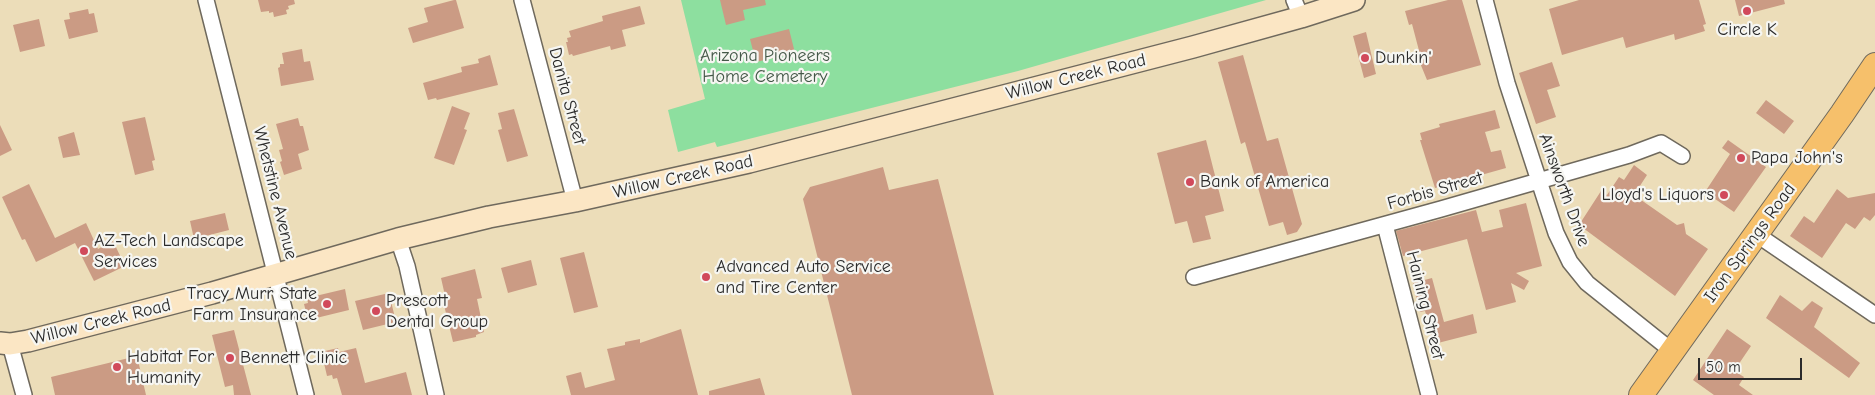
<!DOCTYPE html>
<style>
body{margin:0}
#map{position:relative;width:1875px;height:395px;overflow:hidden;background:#ecddb9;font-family:"Comic Neue",sans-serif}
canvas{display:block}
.scale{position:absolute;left:1698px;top:358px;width:104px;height:22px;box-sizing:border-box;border:2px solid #2b2b2b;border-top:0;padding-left:6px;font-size:15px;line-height:18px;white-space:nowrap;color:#2b2b2b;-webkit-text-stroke:4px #f6f6f2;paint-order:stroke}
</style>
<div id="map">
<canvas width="1875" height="395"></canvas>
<div class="scale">50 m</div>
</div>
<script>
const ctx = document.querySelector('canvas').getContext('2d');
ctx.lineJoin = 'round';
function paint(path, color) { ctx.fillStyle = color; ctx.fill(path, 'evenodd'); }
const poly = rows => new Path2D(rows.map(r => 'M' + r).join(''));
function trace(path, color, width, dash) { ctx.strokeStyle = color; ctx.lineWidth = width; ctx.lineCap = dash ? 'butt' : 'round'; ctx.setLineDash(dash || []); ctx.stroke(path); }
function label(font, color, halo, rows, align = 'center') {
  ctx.font = font + ' "Comic Neue",sans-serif'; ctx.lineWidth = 4.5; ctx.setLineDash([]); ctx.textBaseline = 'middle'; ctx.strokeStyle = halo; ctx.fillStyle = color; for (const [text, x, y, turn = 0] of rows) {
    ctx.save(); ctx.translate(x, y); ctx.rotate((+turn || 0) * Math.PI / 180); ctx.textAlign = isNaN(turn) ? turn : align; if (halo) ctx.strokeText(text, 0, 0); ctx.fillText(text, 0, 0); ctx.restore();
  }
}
paint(poly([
 [681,0,1266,0,1018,71,717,147,715,142,678,152,668,110,705,99]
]), '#8ddf9f');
paint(poly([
 [258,0,294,0,295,4,288,6,289,9,286,10,287,14,274,17,273,12,269,13,269,11,261,12],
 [454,0,456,0,464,28,413,43,408,28,428,22,424,8],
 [720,0,765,0,766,5,743,10,745,20,726,25],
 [1448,0,1462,0,1481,65,1427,80,1420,63,1422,62,1412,24,1409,25,1405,11],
 [1579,0,1699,0,1706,24,1703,25,1705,31,1675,40,1674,34,1626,48,1623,37,1562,55,1549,9],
 [1735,0,1784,0,1785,4,1739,16],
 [640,6,645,24,622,30,626,46,611,50,610,46,573,56,572,54,569,55,566,42,568,42,567,38,571,37,569,31,603,21,602,16],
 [88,9,89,14,94,13,98,32,69,39,64,20,70,19,69,13],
 [39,19,45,46,20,52,13,25],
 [789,29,795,53,756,62,750,39],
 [1366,32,1376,74,1364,78,1353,36],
 [302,49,304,62,310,61,314,80,281,86,278,68,280,67,280,64,284,64,282,53],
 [490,55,498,85,437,100,436,98,428,100,423,83,462,72,461,67,479,63,478,59],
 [1243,55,1267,141,1278,138,1302,224,1297,232,1287,235,1283,222,1269,226,1245,142,1241,144,1218,62],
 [1552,62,1560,86,1547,90,1556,117,1536,124,1519,73],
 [1766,100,1794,121,1784,134,1756,113],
 [452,106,470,113,464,129,467,130,454,165,434,158],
 [514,109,528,156,507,162,498,130,502,129,498,113],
 [1495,110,1500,128,1485,132,1491,152,1501,150,1506,168,1435,188,1420,140,1422,140,1420,133,1440,127,1439,124],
 [145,117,155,160,152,161,154,170,135,175,122,122],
 [298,118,300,126,303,126,309,150,298,154,302,169,284,175,280,162,282,161,279,150,283,149,276,124],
 [0,125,12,150,0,156],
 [74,132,80,155,63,158,58,137],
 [1206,140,1224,211,1205,216,1211,239,1193,243,1187,221,1175,224,1157,153],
 [1728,140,1766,167,1734,212,1705,192,1730,154,1722,148],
 [1634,165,1647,175,1634,195,1677,225,1684,223,1686,234,1708,249,1675,296,1579,225,1601,191,1607,195,1619,177,1624,180],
 [883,167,889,190,938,179,994,395,852,395,803,199,810,187],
 [29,184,55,238,86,223,98,249,113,241,125,266,94,281,75,243,36,262,25,239,22,240,2,197],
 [1837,189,1848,198,1875,193,1875,215,1870,221,1864,217,1855,229,1846,223,1822,258,1790,236,1804,216,1814,223],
 [1526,203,1542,266,1516,273,1529,281,1524,290,1511,283,1516,302,1486,310,1467,239,1403,256,1396,231,1476,210,1482,232,1503,227,1499,210],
 [225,213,229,230,194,239,190,221],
 [584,252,598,307,574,313,560,258],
 [531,260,537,285,508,293,501,268],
 [475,269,482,298,477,299,484,332,476,335,476,337,453,342,443,301,446,300,441,278],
 [1432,278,1444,322,1473,314,1477,333,1434,344,1425,311,1420,312,1413,283],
 [345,289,349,310,308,320,304,304,308,303,307,298],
 [389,293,396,322,363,330,355,301],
 [1780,295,1802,311,1812,301,1823,308,1814,327,1860,363,1849,378,1766,318],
 [681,329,698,395,571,395,566,376,581,372,585,388,615,380,607,349,625,345,625,342,640,339,640,343],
 [1727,329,1751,346,1734,371,1744,377,1739,385,1753,395,1714,395,1693,380],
 [234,330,251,395,234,395,233,385,225,387,212,335],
 [338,348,339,352,356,348,365,383,406,372,412,395,342,395,337,378,333,379,332,375,327,376,323,359,327,358,325,351],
 [137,356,146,395,55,395,51,377],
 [760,378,765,395,709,395,709,391]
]), '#cb9b84');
const street = poly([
 [206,0,306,395],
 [522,0,575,201],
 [1294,0,1301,17],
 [1485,0,1507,83,1556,233,1570,262,1587,283,1672,351],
 [1385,225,1429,395],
 [1756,234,1875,315],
 [398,239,407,266,436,395],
 [1194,277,1441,209,1629,155,1661,143,1682,156],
 [10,344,24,395]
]);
const secondary = poly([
 [0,343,10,344,28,341,212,293,398,239,489,217,575,201,749,162,1193,47,1301,17,1354,0]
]);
const primary = poly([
 [1641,395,1842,114,1875,65]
]);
trace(street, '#6f695d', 18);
trace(secondary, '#6f695d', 24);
trace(primary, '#6f695d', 26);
trace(street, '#fff', 15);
trace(secondary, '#fbe6c4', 21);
trace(primary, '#f6c06b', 24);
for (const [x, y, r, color] of [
 [1747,11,5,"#d1495b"],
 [1365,58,5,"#d1495b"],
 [1741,158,5,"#d1495b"],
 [1190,182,5,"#d1495b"],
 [1724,195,5,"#d1495b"],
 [84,251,5,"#d1495b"],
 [706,277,5,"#d1495b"],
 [327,304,5,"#d1495b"],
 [376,311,5,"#d1495b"],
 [230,358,5,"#d1495b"],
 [117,367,5,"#d1495b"]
]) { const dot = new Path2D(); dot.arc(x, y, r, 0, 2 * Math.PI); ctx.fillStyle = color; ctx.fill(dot); trace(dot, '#f6f6f2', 2); }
label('18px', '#2b2b2b', '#f6f6f2', [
 ["Circle K",1747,30,"center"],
 ["Dunkin'",1375,58],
 ["Papa John's",1751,158],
 ["Bank of America",1200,182],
 ["Lloyd's Liquors",1714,195,"right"],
 ["AZ-Tech Landscape",94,241],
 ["Services",94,262],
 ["Advanced Auto Service",716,267],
 ["and Tire Center",716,288],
 ["Tracy Murr State",317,294,"right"],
 ["Farm Insurance",317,315,"right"],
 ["Prescott",386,301],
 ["Dental Group",386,322],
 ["Habitat For",127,357],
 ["Humanity",127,378],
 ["Bennett Clinic",240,358]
], 'left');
label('18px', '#445848', '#f6f6f2', [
 ["Arizona Pioneers",765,56],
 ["Home Cemetery",765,77]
]);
label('18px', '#2b2b2b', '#f6f6f2', [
 ["Willow Creek Road",1076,77,-14],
 ["Danita Street",567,96,75],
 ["Willow Creek Road",683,177,-13],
 ["Ainsworth Drive",1564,190,70],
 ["Forbis Street",1435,191,-16],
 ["Whetstine Avenue",275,193,76],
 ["Iron Springs Road",1750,243,-54],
 ["Haining Street",1425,305,76],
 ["Willow Creek Road",101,322,-14]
]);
</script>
